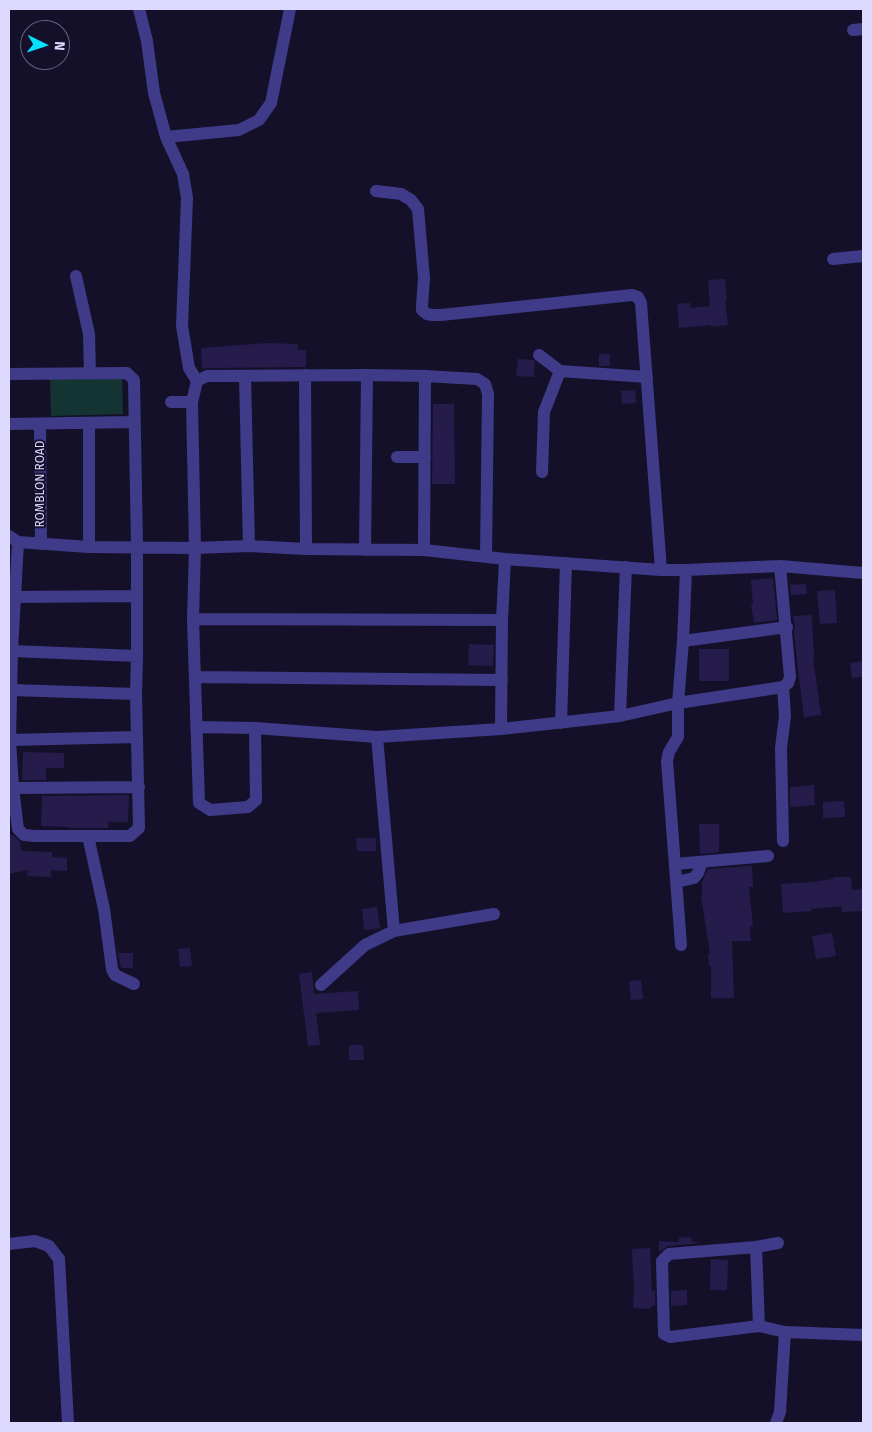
<!DOCTYPE html>
<style>
body{margin:0}
#map{position:relative;width:872px;height:1432px;overflow:hidden;background:#15102a;font-family:"Fira Sans",sans-serif}
canvas{display:block}
.frame{position:absolute;inset:0;border:10px solid #ded9ff;pointer-events:none}
.north{position:absolute;left:20px;top:20px;width:50px;height:50px;box-sizing:border-box;background:#15102a;border:1px solid #65607f;border-radius:50%;rotate:94deg;font-size:14px;font-weight:700;line-height:20px;text-align:center;color:#ded9ff}
.north::after{content:'';display:block;margin:auto;width:18px;height:22px;background:#05e2ff;clip-path:polygon(50% 0,100% 100%,50% 72%,0 100%)}
</style>
<div id="map">
<canvas width="872" height="1432"></canvas>
<div class="frame"></div>
<div class="north">N</div>
</div>
<script>
const ctx = document.querySelector('canvas').getContext('2d');
ctx.lineJoin = 'round';
function paint(path, color) { ctx.fillStyle = color; ctx.fill(path, 'evenodd'); }
const poly = rows => new Path2D(rows.map(r => 'M' + r).join(''));
function trace(path, color, width, dash) { ctx.strokeStyle = color; ctx.lineWidth = width; ctx.lineCap = dash ? 'butt' : 'round'; ctx.setLineDash(dash || []); ctx.stroke(path); }
function label(font, color, halo, rows, align = 'center') {
  ctx.font = font + ' "Fira Sans",sans-serif'; ctx.lineWidth = 4; ctx.setLineDash([]); ctx.textBaseline = 'middle'; ctx.strokeStyle = halo; ctx.fillStyle = color; for (const [text, x, y, turn = 0] of rows) {
    ctx.save(); ctx.translate(x, y); ctx.rotate((+turn || 0) * Math.PI / 180); ctx.textAlign = isNaN(turn) ? turn : align; if (halo) ctx.strokeText(text, 0, 0); ctx.fillText(text, 0, 0); ctx.restore();
  }
}
paint(poly([
 [122,376,123,414,51,416,50,378]
]), '#133433');
paint(poly([
 [725,279,727,300,725,300,728,325,711,327,711,325,679,328,677,304,690,303,691,308,710,306,708,280],
 [268,343,298,344,298,350,306,350,306,367,207,368,202,369,201,348],
 [599,354,610,354,610,366,599,366],
 [518,359,533,360,535,362,534,377,516,376],
 [635,390,636,403,622,404,621,391],
 [433,404,454,404,455,484,432,484],
 [773,578,777,620,754,623,751,604,753,604,751,580],
 [806,584,807,594,791,595,790,585],
 [835,590,837,623,820,624,817,591],
 [812,615,814,658,813,658,821,715,804,717,798,670,794,631,795,626,793,616],
 [469,644,494,645,493,666,468,665],
 [699,649,729,649,729,681,699,681],
 [863,661,863,677,852,678,850,663],
 [23,752,64,753,64,768,46,768,46,780,22,780],
 [814,785,815,805,790,807,790,787],
 [129,795,128,822,109,822,108,828,69,828,69,827,41,826,42,796],
 [844,801,845,817,823,818,823,802],
 [699,824,719,824,719,852,700,854],
 [9,835,13,835,20,842,21,851,52,852,52,857,67,858,67,871,51,870,51,877,27,876,28,870,9,874],
 [356,838,376,838,376,851,357,851],
 [752,866,753,887,749,887,753,926,750,926,751,941,732,941,734,998,711,998,711,966,709,966,708,954,710,954,701,896,702,896,702,882,708,869],
 [833,877,851,877,852,890,863,889,863,911,842,912,842,906,811,909,811,911,783,913,781,884,811,882,833,879],
 [377,907,380,928,364,930,362,909],
 [832,933,836,956,816,959,812,936],
 [190,948,192,966,180,967,178,949],
 [118,953,133,953,133,968,121,968],
 [312,972,314,994,358,991,359,1010,316,1013,320,1045,308,1046,299,974],
 [641,980,643,999,631,1000,629,981],
 [349,1045,363,1045,364,1060,349,1060],
 [691,1237,692,1242,702,1243,668,1246,659,1252,659,1241,679,1242,679,1238],
 [650,1248,652,1291,655,1291,655,1306,651,1306,651,1309,633,1308,634,1289,632,1249],
 [711,1259,728,1260,727,1290,710,1290],
 [687,1290,687,1305,671,1306,671,1291]
]), '#261c4b');
trace(poly([
 [139,9,147,41,154,93,166,137,183,174,187,198,182,326,189,368,197,381],
 [853,30,863,29],
 [166,137,239,130,259,120,271,103,290,9],
 [376,191,401,194,411,200,418,209,424,278,422,306,422,310,427,314,432,315,441,315,632,295,638,297,641,303,661,570],
 [833,259,863,256],
 [76,276,89,334,90,373],
 [539,355,560,371,647,377],
 [9,374,127,373,134,380,137,546,137,656,136,694,139,828,130,836,34,836,24,835,18,829,13,788,10,740,12,651,18,542],
 [305,375,306,549],
 [245,377,249,546],
 [171,402,192,402],
 [89,423,89,547],
 [9,424,134,422],
 [40,424,41,544],
 [397,457,425,457],
 [542,472,544,412,560,371],
 [9,536,18,542,89,547,195,548,249,546,306,549,424,550,505,559,661,570,686,570,780,566,863,573],
 [365,550,367,375],
 [424,550,425,376],
 [15,597,137,596],
 [193,619,502,620],
 [683,641,787,627],
 [12,651,137,656],
 [195,677,502,680],
 [783,687,785,716,781,748,783,841],
 [11,690,136,694],
 [620,716,626,567],
 [561,723,566,563],
 [196,727,255,728,377,737,501,729,620,716,678,703,783,687,788,683,790,677,780,566],
 [255,728,256,800,248,807,210,810,199,803,193,619,195,548,192,402,197,381,207,376,367,375,425,376,477,379,485,384,488,394,486,556],
 [501,729,502,620,505,559],
 [377,737,394,931],
 [10,740,137,737],
 [13,788,139,787],
 [88,836,104,909,112,969,115,975,134,984],
 [675,864,768,856],
 [676,882,694,878,698,873,702,862],
 [681,945,667,761,669,752,678,737,678,703,683,641,686,570],
 [321,985,365,945,394,931,494,914],
 [9,1244,35,1241,49,1246,59,1259,68,1423],
 [756,1247,778,1243],
 [759,1326,756,1247,669,1254,662,1261,664,1334,670,1337,759,1326,785,1332,863,1335],
 [776,1423,780,1412,785,1332]
]), '#3f3b89', 12);
label('12px', '#ded9ff', '#15102a', [
 ["ROMBLON ROAD",41,484,-90]
]);
</script>
